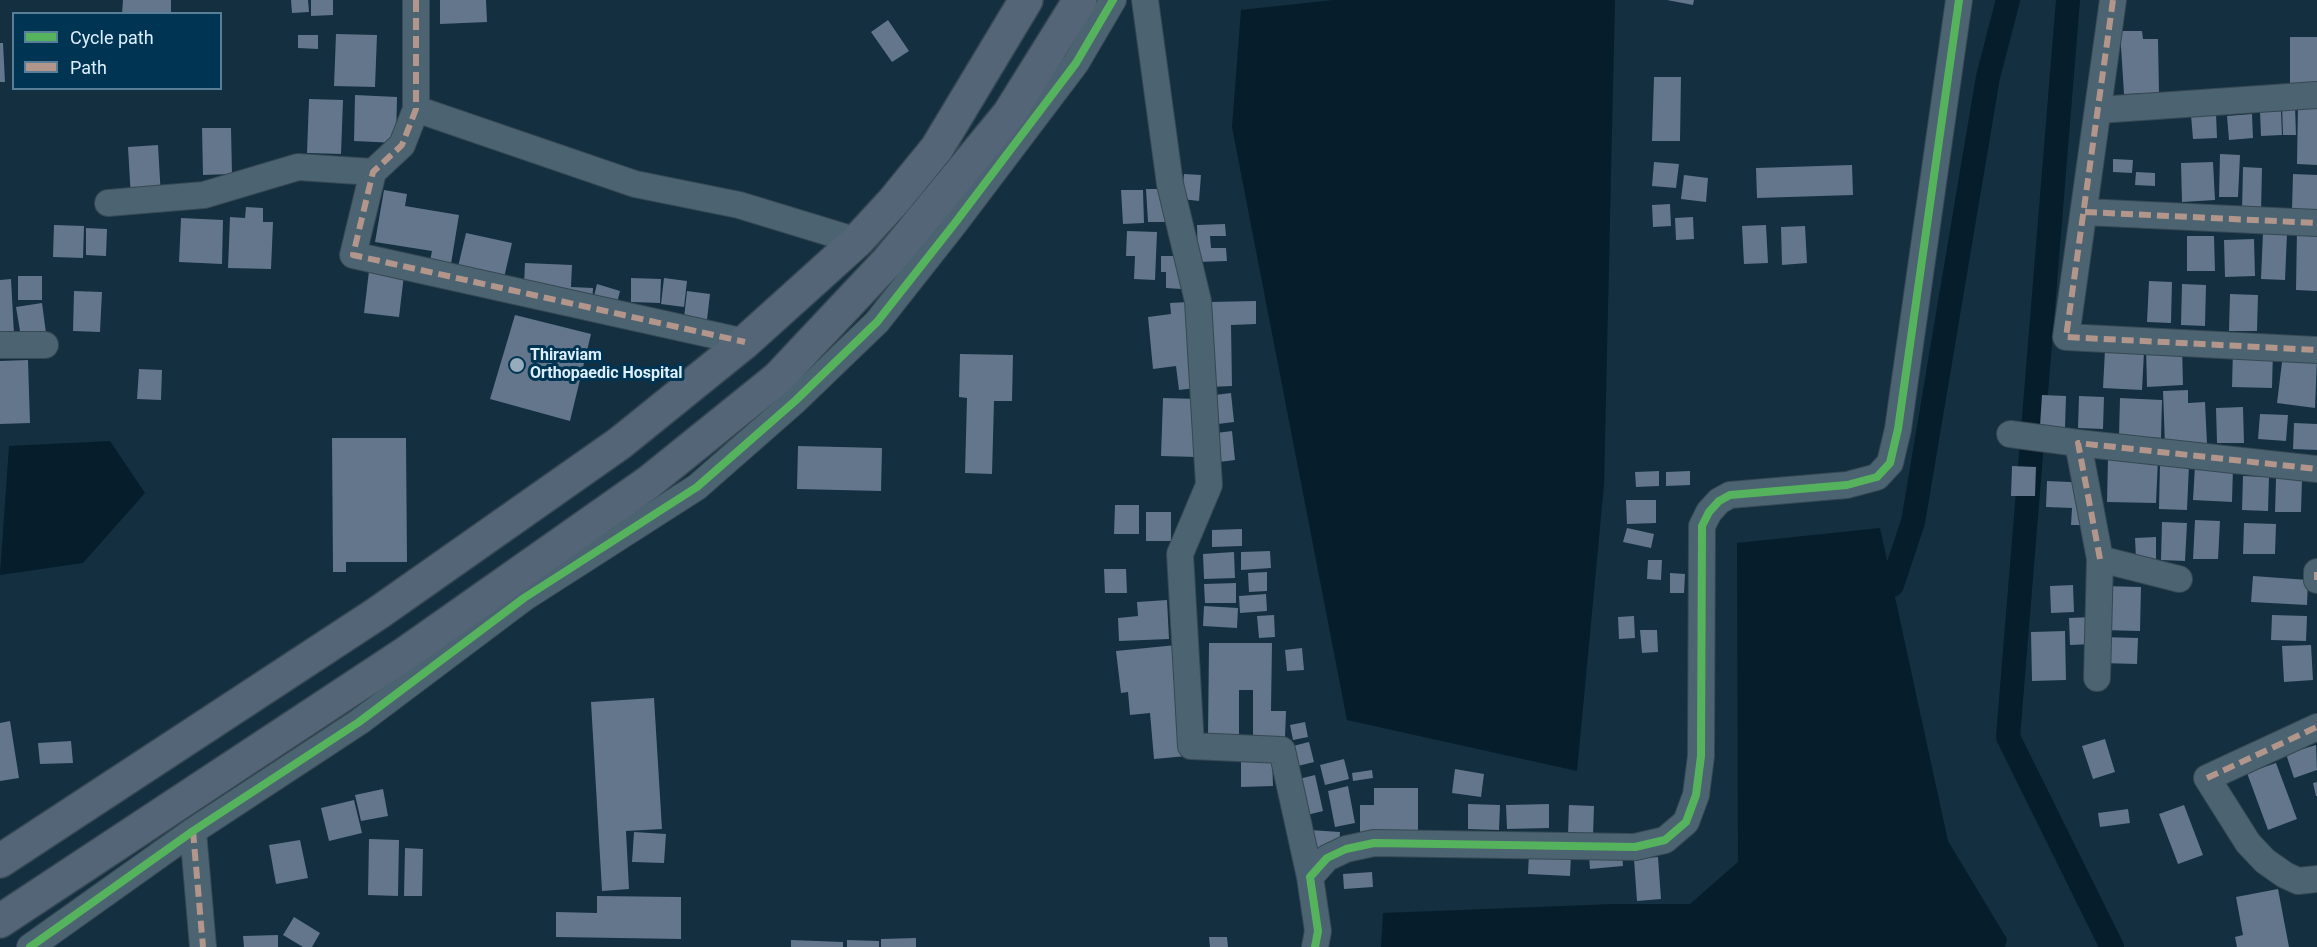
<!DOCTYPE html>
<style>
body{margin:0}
#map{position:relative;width:2317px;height:947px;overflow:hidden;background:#132f40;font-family:Roboto,sans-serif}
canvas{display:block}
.legend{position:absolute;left:12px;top:12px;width:210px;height:78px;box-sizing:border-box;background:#003453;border:2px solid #587f97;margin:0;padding:8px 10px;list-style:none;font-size:18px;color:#dceffe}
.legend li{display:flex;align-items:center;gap:12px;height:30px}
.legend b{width:30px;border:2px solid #587f97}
</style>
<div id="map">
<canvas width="2317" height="947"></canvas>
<ul class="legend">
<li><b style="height:8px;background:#56b35d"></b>Cycle path</li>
<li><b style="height:8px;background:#b2968c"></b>Path</li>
</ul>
</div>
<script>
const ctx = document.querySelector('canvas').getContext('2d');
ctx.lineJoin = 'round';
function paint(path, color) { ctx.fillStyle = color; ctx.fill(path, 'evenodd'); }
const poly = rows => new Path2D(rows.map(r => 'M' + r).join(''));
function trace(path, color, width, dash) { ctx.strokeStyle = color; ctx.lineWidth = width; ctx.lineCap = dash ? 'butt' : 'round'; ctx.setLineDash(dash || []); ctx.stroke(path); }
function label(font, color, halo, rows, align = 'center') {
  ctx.font = font + ' Roboto,sans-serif'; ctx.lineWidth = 6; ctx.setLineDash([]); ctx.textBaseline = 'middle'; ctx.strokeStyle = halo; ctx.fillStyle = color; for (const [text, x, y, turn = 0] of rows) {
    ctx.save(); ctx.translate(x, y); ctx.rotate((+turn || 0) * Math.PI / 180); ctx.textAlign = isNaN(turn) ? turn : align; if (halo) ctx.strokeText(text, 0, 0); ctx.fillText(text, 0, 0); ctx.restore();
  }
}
paint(poly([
 [1333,0,1615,0,1604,485,1577,771,1347,720,1232,127,1241,10],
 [110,441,145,493,83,563,0,575,9,446],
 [1880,528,1948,841,2007,939,2005,947,1381,947,1383,913,1614,904,1690,904,1738,862,1737,543]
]), '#061d2c');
trace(poly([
 [2068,0,2008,737,2112,947],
 [1892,585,1913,522,1988,77,2008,0]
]), '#061d2c', 24);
paint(poly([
 [123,0,171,0,171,14,122,14],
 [291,0,308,0,309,12,292,13],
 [311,0,333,0,333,15,311,16],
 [440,0,486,0,487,22,440,24],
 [1667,0,1694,0,1693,5],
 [888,20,909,51,892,62,871,32],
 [2120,31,2142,31,2143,39,2158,39,2159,93,2124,94],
 [336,34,377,35,375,87,334,86],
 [298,35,318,35,318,49,298,48],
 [2290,37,2317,37,2317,86,2290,86],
 [0,43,3,43,5,82,0,82],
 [1654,77,1681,77,1680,141,1652,141],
 [355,95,397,97,396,143,354,141],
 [309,99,343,100,341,154,307,153],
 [2298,101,2317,101,2317,165,2297,164],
 [2282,106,2295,106,2296,135,2283,135],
 [2281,111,2282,135,2261,136,2260,112],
 [2216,113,2217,138,2193,139,2191,115],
 [2252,114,2253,138,2229,140,2227,116],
 [202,128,231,128,232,174,203,175],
 [158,145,161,197,131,199,128,147],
 [2220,154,2240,155,2238,197,2219,197],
 [2113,159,2133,160,2132,173,2113,172],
 [1654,162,1679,164,1676,188,1652,186],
 [2213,162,2215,200,2182,202,2181,163],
 [1852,165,1853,195,1757,198,1756,168],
 [2243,167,2262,168,2261,211,2242,210],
 [2136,172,2155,173,2155,186,2135,185],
 [1184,174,1201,175,1199,201,1181,199],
 [2293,174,2317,175,2317,209,2292,209],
 [1684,175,1708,178,1706,202,1681,199],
 [1146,189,1168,189,1169,222,1148,222],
 [384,190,407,194,405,206,459,215,451,264,430,261,432,251,375,242],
 [1121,190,1143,190,1144,223,1123,224],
 [1670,204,1671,226,1653,227,1652,205],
 [246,207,263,208,263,222,273,222,271,269,228,268,230,217,245,218],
 [1693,217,1694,239,1676,240,1675,218],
 [181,218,223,220,222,264,179,262],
 [1225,224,1226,236,1210,236,1211,248,1226,248,1227,261,1198,262,1197,225],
 [54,225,84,226,83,258,53,257],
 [1766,225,1768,263,1744,264,1742,226],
 [1805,226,1807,263,1782,265,1781,227],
 [86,228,107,229,106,256,86,255],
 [2297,229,2317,229,2317,291,2296,290],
 [1127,231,1157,232,1155,280,1134,279,1135,256,1126,256],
 [2263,232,2287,233,2285,280,2261,279],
 [466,233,512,243,503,282,457,271],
 [2187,236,2214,236,2215,271,2187,271],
 [2254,239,2255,276,2225,277,2224,240],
 [1161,256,1182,256,1181,289,1166,288,1166,272,1161,272],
 [525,263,572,265,571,287,593,288,592,309,524,285],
 [369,271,404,275,399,317,364,313],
 [18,276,42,276,42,300,18,300],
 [631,278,661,279,660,303,631,302],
 [664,278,687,281,684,307,661,304],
 [11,279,14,334,0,335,0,280],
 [2149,281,2172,282,2171,323,2147,322],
 [597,284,620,291,617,303,594,296],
 [2182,284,2206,285,2205,326,2181,325],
 [74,291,102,292,100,332,73,331],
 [687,291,710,294,707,320,684,318],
 [2230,294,2258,295,2257,331,2229,331],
 [1256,301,1256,324,1231,325,1232,386,1210,387,1208,302],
 [1188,302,1196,388,1179,390,1176,366,1153,369,1148,317,1171,314,1170,303],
 [42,303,46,333,21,337,16,307],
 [515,315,591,334,570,421,490,399],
 [2182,346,2183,385,2147,387,2146,347],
 [2233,348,2273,350,2272,388,2232,387],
 [2105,350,2144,352,2142,390,2103,388],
 [960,354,1013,355,1012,401,994,401,992,474,965,473,967,398,959,397],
 [2283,354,2317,358,2315,408,2277,403],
 [28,360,30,423,0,424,0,361],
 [139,369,162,370,161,400,137,399],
 [2188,390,2188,403,2205,402,2207,444,2165,446,2163,391],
 [1231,393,1234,422,1218,424,1215,395],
 [2042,395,2066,396,2065,428,2040,426],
 [2079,396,2104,397,2103,429,2078,428],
 [1163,398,1199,399,1197,457,1161,456],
 [2120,398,2162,400,2161,438,2119,436],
 [2243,407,2244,443,2217,443,2216,408],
 [2260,414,2288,415,2286,441,2258,439],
 [2294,423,2317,424,2317,450,2293,449],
 [1232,431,1235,460,1219,462,1216,433],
 [332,438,406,438,407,562,346,562,346,572,333,572],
 [798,446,882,448,881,491,797,489],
 [2108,458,2158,460,2156,503,2107,502],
 [2160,463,2189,465,2187,510,2159,509],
 [2012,466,2036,467,2035,496,2011,496],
 [2195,466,2233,468,2232,502,2193,500],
 [1659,471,1659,486,1636,487,1635,472],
 [1690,471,1690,485,1666,486,1666,472],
 [2243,476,2269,477,2268,511,2242,510],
 [2276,478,2302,479,2301,512,2275,512],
 [2047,481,2092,483,2089,525,2071,525,2072,508,2046,507],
 [1626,500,1656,500,1656,523,1627,524],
 [1115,505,1139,505,1139,534,1114,534],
 [1146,512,1171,512,1171,541,1146,541],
 [2195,520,2220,521,2218,559,2193,559],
 [2162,522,2187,523,2185,561,2161,560],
 [2244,523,2276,524,2275,554,2243,554],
 [1627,528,1654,534,1651,548,1623,542],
 [1242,529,1242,546,1212,547,1212,530],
 [2156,537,2156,559,2136,559,2135,538],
 [1270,551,1271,568,1241,570,1241,552],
 [1234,552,1235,578,1204,579,1203,554],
 [1648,560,1662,560,1661,580,1647,579],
 [1104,569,1126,569,1127,593,1105,593],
 [1267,572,1267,591,1249,592,1248,573],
 [1670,573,1685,574,1684,593,1670,593],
 [2253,576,2308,580,2307,605,2251,602],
 [1236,583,1236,603,1205,603,1204,584],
 [2073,585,2074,612,2051,613,2050,586],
 [2104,586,2141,587,2140,631,2102,630],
 [1266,594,1267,611,1240,613,1239,596],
 [1167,600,1169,639,1119,641,1118,618,1138,616,1137,602],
 [1204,606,1238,608,1237,628,1203,626],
 [1274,615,1275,637,1259,638,1257,616],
 [2272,615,2307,616,2306,641,2271,640],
 [1634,616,1635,638,1619,639,1618,617],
 [2092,617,2094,644,2070,645,2069,618],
 [1640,630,1657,630,1658,652,1642,653],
 [2065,631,2066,680,2032,681,2031,632],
 [2102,637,2138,638,2137,664,2101,663],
 [1209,643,1272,643,1271,711,1286,711,1285,738,1253,738,1253,690,1239,690,1239,739,1208,738],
 [1176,645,1187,756,1154,759,1150,713,1130,715,1128,692,1121,693,1116,651],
 [2311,645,2313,680,2284,682,2282,646],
 [1302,648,1304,670,1287,671,1285,650],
 [654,698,662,829,626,831,629,889,602,891,591,702],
 [10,721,19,778,0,781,0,723],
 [1305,722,1308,737,1293,740,1290,725],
 [2105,739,2115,772,2093,779,2082,746],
 [71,741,73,763,40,764,38,743],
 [1309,742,1314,762,1290,768,1285,748],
 [2316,745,2317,770,2294,778,2286,754],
 [1272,756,1273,786,1241,787,1241,757],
 [1344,759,1349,779,1325,785,1320,765],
 [2276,763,2297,819,2268,830,2247,773],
 [1455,769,1484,774,1481,797,1452,793],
 [1372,770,1373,778,1353,781,1352,773],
 [1315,775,1323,811,1303,816,1295,780],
 [2317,782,2317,796,2316,796,2313,783],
 [1348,786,1355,823,1335,827,1328,791],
 [1374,788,1418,788,1418,832,1360,832,1360,805,1374,805],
 [383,789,388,816,361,821,355,795],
 [354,800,362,833,329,841,321,808],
 [1468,804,1500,805,1499,830,1468,829],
 [1549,804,1549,828,1507,829,1506,805],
 [1569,805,1594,806,1593,836,1568,835],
 [2184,805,2203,855,2178,864,2159,814],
 [2128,809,2130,823,2100,827,2098,813],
 [1310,830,1340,832,1339,849,1310,848],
 [634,832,666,834,664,863,632,862],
 [369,839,399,840,398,896,368,895],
 [300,840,308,878,276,884,269,845],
 [405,848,423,849,422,896,404,896],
 [1622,852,1623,866,1590,869,1589,855],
 [1529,853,1571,855,1570,876,1528,874],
 [1658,857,1661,899,1637,901,1634,859],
 [1372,872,1373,887,1344,889,1343,874],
 [2278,889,2289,947,2237,947,2235,937,2243,935,2236,897],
 [597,896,681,897,681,939,556,937,556,912,597,913],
 [294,917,320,933,312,947,303,947,283,935],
 [278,935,278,947,244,947,243,936],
 [1209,937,1227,937,1228,947,1210,947],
 [916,938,916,947,881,947,881,939],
 [791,940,843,942,843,947,791,947],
 [847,940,879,941,879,947,847,947]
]), '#63768b');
const minor = poly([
 [416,0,416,109,402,145,373,172,353,255,745,342],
 [1145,0,1170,184,1198,301,1209,485,1180,554,1191,746,1282,750,1310,877],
 [2113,0,2066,337,2317,350],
 [416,109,635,184,739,205,857,241],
 [2099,110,2317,95],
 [108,203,204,195,298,167,373,172],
 [2085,212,2317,223],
 [0,345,45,345],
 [2010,434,2078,443],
 [2100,559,2179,579],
 [2317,572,2317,580],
 [2097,678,2100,559,2078,443,2317,469],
 [2317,727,2207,778,2248,843,2265,861,2285,875,2298,881,2317,879],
 [193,831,203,947],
 [30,947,193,831,359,722,524,598,697,487,795,401,877,322,955,223,1076,63,1113,0],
 [1315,947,1318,931,1310,877,1327,858,1346,849,1374,843,1635,847,1665,840,1686,822,1696,795,1701,756,1702,526,1709,512,1719,501,1730,495,1847,485,1877,477,1890,463,1898,429,1959,0]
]);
const highway = poly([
 [0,861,378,613,620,443,745,342,857,241,893,202,937,148,1026,0],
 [0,921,406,653,649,482,778,378,888,261,1009,114,1080,0]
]);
trace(minor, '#364853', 28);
trace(highway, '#364853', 36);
trace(minor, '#4c6371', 26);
trace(highway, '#546577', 33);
trace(poly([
 [416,0,416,109,402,145,373,172,353,255,745,342],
 [2113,0,2066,337,2317,350],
 [2085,212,2317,223],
 [2100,559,2078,443,2317,469],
 [2317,572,2317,580],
 [2207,778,2317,727],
 [193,831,203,947]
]), '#b2968c', 6, [12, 6]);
trace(poly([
 [30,947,193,831,359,722,524,598,697,487,795,401,877,322,955,223,1076,63,1113,0],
 [1315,947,1318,931,1310,877,1327,858,1346,849,1374,843,1635,847,1665,840,1686,822,1696,795,1701,756,1702,526,1709,512,1719,501,1730,495,1847,485,1877,477,1890,463,1898,429,1959,0]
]), '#56b35d', 8);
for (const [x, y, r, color] of [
 [517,365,8,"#96acbc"]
]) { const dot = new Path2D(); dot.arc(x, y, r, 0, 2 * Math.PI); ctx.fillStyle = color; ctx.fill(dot); trace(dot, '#003453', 2); }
label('bold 16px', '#dceffe', '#003453', [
 ["Thiraviam",530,356],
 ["Orthopaedic Hospital",530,374]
], 'left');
</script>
